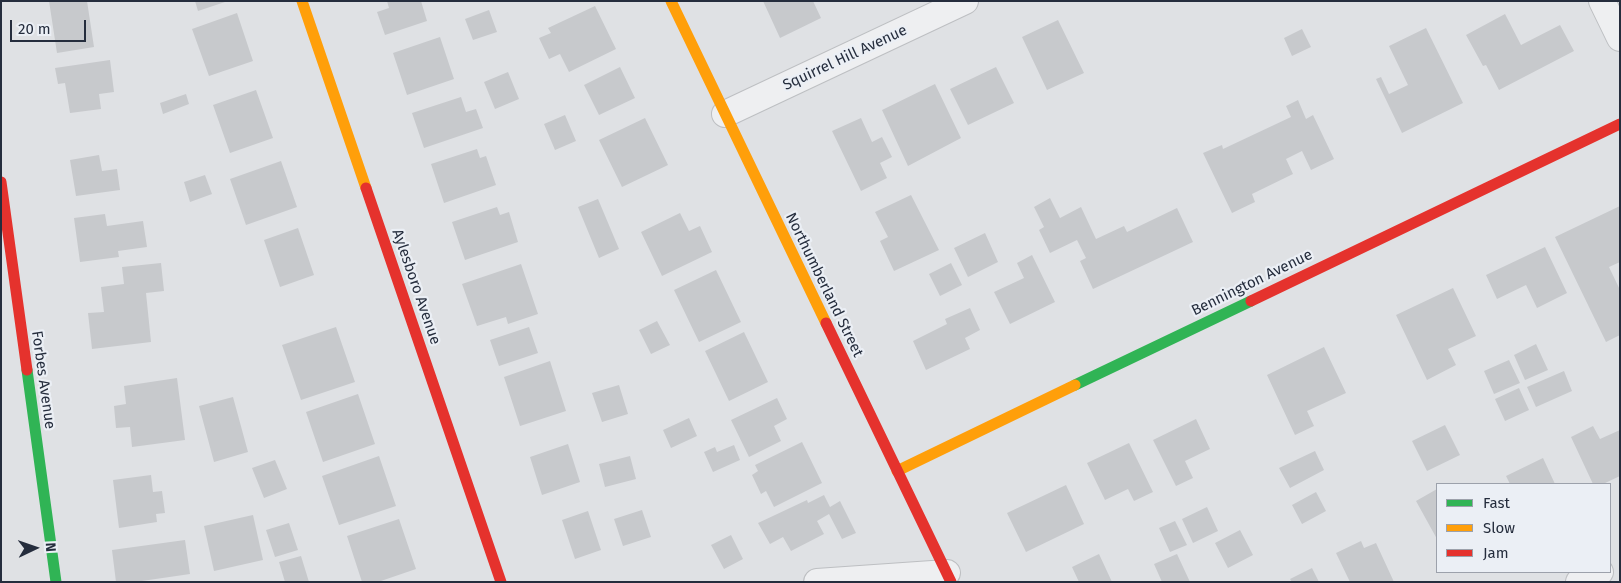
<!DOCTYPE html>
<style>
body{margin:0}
#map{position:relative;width:1621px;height:583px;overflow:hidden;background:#dfe1e4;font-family:"Fira Sans",sans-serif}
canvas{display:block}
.frame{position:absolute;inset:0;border:2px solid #252d3d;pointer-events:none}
.legend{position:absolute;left:1436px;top:483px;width:175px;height:90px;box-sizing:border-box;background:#ebeff5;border:1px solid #9ca1ab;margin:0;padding:6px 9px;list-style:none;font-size:15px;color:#252d3d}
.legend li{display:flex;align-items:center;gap:10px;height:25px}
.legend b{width:25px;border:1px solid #9ca1ab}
.north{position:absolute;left:10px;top:523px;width:50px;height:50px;-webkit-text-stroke:4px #ebeff5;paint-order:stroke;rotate:87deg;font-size:14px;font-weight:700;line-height:20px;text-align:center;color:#252d3d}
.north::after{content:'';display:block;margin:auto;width:18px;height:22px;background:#252d3d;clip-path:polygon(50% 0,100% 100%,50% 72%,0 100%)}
.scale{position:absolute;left:10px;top:20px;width:76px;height:22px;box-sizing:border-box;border:2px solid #252d3d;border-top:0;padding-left:6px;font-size:15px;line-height:18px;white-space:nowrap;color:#252d3d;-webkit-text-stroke:4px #ebeff5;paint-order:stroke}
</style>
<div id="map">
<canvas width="1621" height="583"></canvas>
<div class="frame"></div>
<ul class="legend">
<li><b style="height:6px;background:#30b455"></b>Fast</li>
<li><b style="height:6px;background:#ff9f0a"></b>Slow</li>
<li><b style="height:6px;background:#e5322d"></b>Jam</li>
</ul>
<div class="north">N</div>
<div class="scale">20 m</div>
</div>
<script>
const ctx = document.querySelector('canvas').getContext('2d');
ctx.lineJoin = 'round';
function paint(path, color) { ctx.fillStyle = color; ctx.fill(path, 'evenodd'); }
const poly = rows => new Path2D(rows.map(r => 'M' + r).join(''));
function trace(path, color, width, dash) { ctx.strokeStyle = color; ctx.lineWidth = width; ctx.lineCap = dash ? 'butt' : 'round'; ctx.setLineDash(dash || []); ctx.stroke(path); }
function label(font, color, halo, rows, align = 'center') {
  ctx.font = font + ' "Fira Sans",sans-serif'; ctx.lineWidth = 4.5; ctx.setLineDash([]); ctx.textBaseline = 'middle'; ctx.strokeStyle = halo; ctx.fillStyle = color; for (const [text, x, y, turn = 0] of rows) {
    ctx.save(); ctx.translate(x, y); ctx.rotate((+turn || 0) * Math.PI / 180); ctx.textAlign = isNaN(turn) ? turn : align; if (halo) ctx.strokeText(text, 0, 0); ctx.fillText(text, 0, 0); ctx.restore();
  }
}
paint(poly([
 [49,1,87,1,94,47,57,53],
 [195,1,225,1,225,2,198,11],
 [387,1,421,1,427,21,385,35,377,12,389,8],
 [763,1,813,1,821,18,780,38],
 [595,6,616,49,569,72,560,54,549,59,539,38,551,33,548,28],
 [489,10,497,32,473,40,465,19],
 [237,13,253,61,209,76,192,29],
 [1505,14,1521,45,1560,25,1574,51,1499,90,1486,65,1483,66,1466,35],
 [1058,20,1084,73,1047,90,1022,37],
 [1426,28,1463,103,1402,133,1376,79,1381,77,1389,94,1408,85,1389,46],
 [1302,29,1311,47,1292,56,1284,38],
 [440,37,454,79,407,95,393,53],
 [110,60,114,92,99,94,101,109,70,113,65,83,58,84,55,68],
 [620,67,635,98,599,115,584,85],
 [996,67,1014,103,968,125,950,89],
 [508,72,519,99,495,109,484,82],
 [935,84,961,138,908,166,882,110],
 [256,90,273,138,230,153,213,105],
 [186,94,189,104,163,114,160,103],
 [461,97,466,112,476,109,483,128,424,148,412,113],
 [1298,100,1306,119,1313,115,1334,159,1311,170,1302,151,1286,159,1293,174,1252,194,1255,202,1232,213,1203,153,1222,145,1223,149,1291,117,1286,106],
 [565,115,576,141,555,150,544,124],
 [645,118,668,165,622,187,599,140],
 [861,118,872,142,882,137,892,157,880,163,887,178,861,191,832,131],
 [477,149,480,158,486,156,496,185,444,203,431,164],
 [99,155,102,171,117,169,120,190,76,196,70,160],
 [281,161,297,207,246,225,230,179],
 [205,175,212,194,190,202,184,182],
 [911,195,939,250,894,271,880,241,888,237,875,212],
 [1050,198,1060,218,1081,207,1096,239,1124,226,1127,232,1177,208,1193,242,1093,289,1080,261,1086,258,1077,240,1050,253,1039,230,1044,227,1034,207],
 [598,199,619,249,599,258,578,207],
 [1620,206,1620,262,1609,267,1620,290,1620,335,1606,342,1555,237],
 [497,207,500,215,509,212,518,242,465,260,452,222],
 [680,213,689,231,700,226,712,252,662,276,641,232],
 [105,214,107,226,143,221,147,247,118,251,119,257,80,262,74,218],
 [298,228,314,275,280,287,264,240],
 [985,233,998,262,968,277,954,248],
 [1545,247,1567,293,1537,308,1526,285,1497,299,1486,275],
 [1032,255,1055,302,1010,324,994,292,1024,278,1017,263],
 [161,263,164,291,146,293,151,342,92,349,88,313,104,312,101,287,124,284,122,267],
 [951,263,962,285,940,296,929,274],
 [521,264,538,314,508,324,506,317,477,326,462,284],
 [716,270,741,322,699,342,674,290],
 [1453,288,1476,336,1448,349,1456,365,1427,380,1396,315],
 [970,308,980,330,965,338,970,349,926,370,913,341,947,324,945,319],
 [657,321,670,345,651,354,639,330],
 [336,327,355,382,301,400,282,345],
 [529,327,538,353,499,366,490,340],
 [744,332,768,382,729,401,705,351],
 [1536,344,1548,370,1525,380,1514,355],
 [1324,347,1346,393,1307,411,1314,426,1295,435,1267,375],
 [1509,360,1520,383,1494,394,1484,371],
 [550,361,566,411,520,426,504,377],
 [1564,371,1572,391,1536,407,1527,387],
 [177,378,185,440,132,447,130,427,116,428,114,406,126,404,124,386],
 [619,385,628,414,602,422,592,393],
 [1519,388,1529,410,1505,421,1495,399],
 [358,394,375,444,323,462,306,412],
 [233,397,248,452,214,462,199,406],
 [777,398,787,419,774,426,781,441,749,457,731,420],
 [689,418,697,436,671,448,663,430],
 [1196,419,1210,449,1185,461,1193,478,1176,486,1153,440],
 [1445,425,1460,455,1427,471,1412,441],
 [1593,426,1600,439,1620,430,1620,476,1603,484,1593,484,1571,437],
 [802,442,822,483,774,507,766,491,761,494,752,475,758,471,755,465],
 [1129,443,1153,492,1134,501,1128,489,1105,500,1087,463],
 [568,444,580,482,542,495,530,457],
 [734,445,740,460,713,472,704,452,715,447,717,452],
 [1315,451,1324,470,1290,488,1279,468],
 [379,456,396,506,339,525,322,476],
 [630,456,636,479,605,487,599,464],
 [1543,458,1555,484,1510,484,1506,476],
 [275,460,287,489,264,498,252,468],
 [151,475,153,492,162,491,165,513,156,514,157,522,119,528,113,480],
 [1066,485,1084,524,1026,552,1007,513],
 [1437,489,1437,539,1416,501],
 [1316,492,1326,511,1302,524,1292,505],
 [824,495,830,507,840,501,856,533,842,539,829,514,817,521,824,534,791,551,783,537,770,544,758,523,807,500,808,503],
 [1207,507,1218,531,1193,543,1182,519],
 [642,510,651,537,623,546,614,519],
 [588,511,601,550,575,559,562,520],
 [253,515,263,560,214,571,204,526],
 [399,519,416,569,378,582,362,582,347,536],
 [1175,521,1187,545,1170,552,1159,528],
 [289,523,298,550,275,557,266,530],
 [1240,530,1253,555,1228,568,1215,543],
 [731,535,743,559,724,569,711,545],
 [185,540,190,574,135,582,116,582,112,550],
 [1361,541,1364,548,1376,543,1394,582,1350,582,1336,553],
 [1099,554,1112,582,1079,582,1072,567],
 [1177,554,1190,582,1162,582,1154,564],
 [301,556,309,582,285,582,279,562],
 [1312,568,1319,582,1292,582,1290,579]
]), '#c7c9cc');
const street = poly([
 [1602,1,1620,38],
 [725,114,965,1],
 [817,582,947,573],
 [1579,582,1600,572]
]);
trace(street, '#bdbfc2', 28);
trace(street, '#eeeff1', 26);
trace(poly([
 [27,370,56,582],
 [1075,385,1251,301]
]), '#30b455', 11);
trace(poly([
 [302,1,366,188],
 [671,1,826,323],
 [897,471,1075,385]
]), '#ff9f0a', 11);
trace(poly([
 [1,182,27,370],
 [366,188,501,582],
 [1251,301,1620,124],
 [826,323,951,582]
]), '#e5322d', 11);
label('15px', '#252d3d', '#ebeff5', [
 ["Squirrel Hill Avenue",845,58,-25],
 ["Bennington Avenue",1252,283,-26],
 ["Northumberland Street",824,285,64],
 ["Aylesboro Avenue",416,287,71],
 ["Forbes Avenue",43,380,82]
]);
</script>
